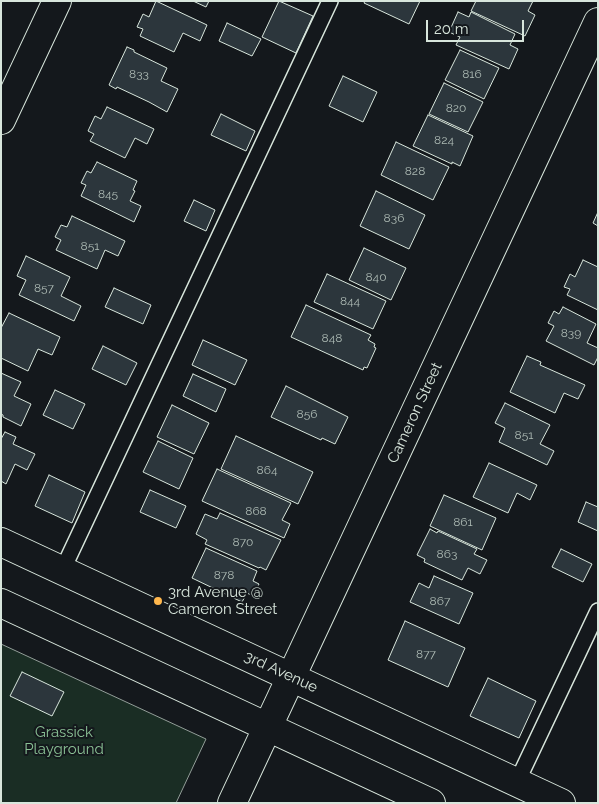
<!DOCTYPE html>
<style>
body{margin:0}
#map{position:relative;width:599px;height:804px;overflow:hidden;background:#14181c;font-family:Raleway,sans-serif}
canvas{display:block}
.frame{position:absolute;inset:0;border:2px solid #d8e6dc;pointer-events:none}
.scale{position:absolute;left:426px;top:20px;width:98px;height:22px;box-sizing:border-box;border:2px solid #d8e6dc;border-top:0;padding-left:6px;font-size:15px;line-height:18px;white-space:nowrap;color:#d8e6dc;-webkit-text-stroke:4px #14181c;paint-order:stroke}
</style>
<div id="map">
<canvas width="599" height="804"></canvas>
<div class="frame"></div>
<div class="scale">20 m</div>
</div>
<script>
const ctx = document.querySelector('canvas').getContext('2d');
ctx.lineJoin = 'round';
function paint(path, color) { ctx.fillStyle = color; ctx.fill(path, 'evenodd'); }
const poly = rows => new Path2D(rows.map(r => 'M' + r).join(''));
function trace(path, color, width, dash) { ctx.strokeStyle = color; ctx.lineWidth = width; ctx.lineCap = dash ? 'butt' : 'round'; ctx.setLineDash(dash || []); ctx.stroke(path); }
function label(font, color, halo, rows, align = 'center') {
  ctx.font = font + ' Raleway,sans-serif'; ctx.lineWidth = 4; ctx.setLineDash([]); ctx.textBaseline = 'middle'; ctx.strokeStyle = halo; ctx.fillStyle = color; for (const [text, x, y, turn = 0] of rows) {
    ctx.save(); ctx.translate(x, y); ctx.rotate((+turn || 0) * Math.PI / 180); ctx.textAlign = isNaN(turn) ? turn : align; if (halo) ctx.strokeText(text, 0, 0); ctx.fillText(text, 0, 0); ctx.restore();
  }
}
const green = poly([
 [1,644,206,739,176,803,1,803,1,644]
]);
paint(green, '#1a2d24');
trace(green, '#939e99', 1);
const building = poly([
 [156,1,207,25,200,41,183,33,174,52,140,36,143,29,137,27,143,14,149,17,156,1],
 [193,1,209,1,206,7,193,1],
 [279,1,313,16,296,53,262,37,279,1],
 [365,1,420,1,409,24,364,3,365,1],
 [476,1,533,1,528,11,535,15,525,36,471,11,476,1],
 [458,12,469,17,471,12,515,34,510,45,518,49,509,69,456,45,460,37,449,32,458,12],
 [227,23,261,39,252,56,219,41,227,23],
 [127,47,134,50,134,52,167,68,161,81,178,89,167,112,149,102,117,87,116,89,109,85,127,47],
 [460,50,499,68,484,99,445,80,460,50],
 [343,76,377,92,363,122,329,106,343,76],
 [444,83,483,102,468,132,429,114,444,83],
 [107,107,154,129,147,144,135,138,125,158,90,141,94,134,88,131,95,116,101,119,107,107],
 [221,114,255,131,246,151,211,135,221,114],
 [428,115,473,136,460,166,452,162,452,164,413,146,428,115],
 [396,142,449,167,433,200,381,175,396,142],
 [97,162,137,181,133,190,135,191,130,201,141,206,134,222,81,196,86,185,81,183,87,171,91,173,97,162],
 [376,191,425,215,409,249,360,226,376,191],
 [194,200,215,210,206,231,184,221,194,200],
 [598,212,598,226,593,223,598,212],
 [72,216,125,241,118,256,105,250,97,269,56,250,61,240,55,237,61,225,67,227,72,216],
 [364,248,406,268,391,300,349,280,364,248],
 [26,256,70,277,61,296,81,306,74,321,19,295,26,280,17,276,26,256],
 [583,260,598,267,598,310,567,295,570,289,564,287,570,274,575,277,583,260],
 [327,274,386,301,373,329,314,302,327,274],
 [114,288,151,305,143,324,105,307,114,288],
 [306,305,371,335,368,340,375,344,374,347,376,348,367,368,364,367,363,370,291,337,306,305],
 [563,307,596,324,587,343,598,348,598,357,594,365,546,341,554,326,548,323,554,311,559,314,563,307],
 [9,313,60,337,52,355,38,349,28,371,1,358,1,328,9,313],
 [203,340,247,360,235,385,192,365,203,340],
 [103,346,137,363,126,385,92,369,103,346],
 [527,356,541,362,540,365,585,385,578,399,564,393,555,413,510,392,527,356],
 [1,373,21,382,14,396,31,404,21,426,3,417,3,415,1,414,1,373],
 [193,374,226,389,216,412,183,396,193,374],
 [286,386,348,417,335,444,322,438,321,440,271,417,286,386],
 [55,390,85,404,73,429,43,415,55,390],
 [505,403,550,425,540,444,554,451,547,465,499,442,505,428,495,423,505,403],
 [172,405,209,423,194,454,157,437,172,405],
 [5,432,16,437,13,444,35,454,27,470,15,464,6,484,1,481,1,439,5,432],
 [236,436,313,472,298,504,221,469,236,436],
 [158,441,193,458,179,489,143,472,158,441],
 [489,463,537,485,530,500,517,493,508,513,473,497,489,463],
 [217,469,291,503,282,520,290,524,284,538,202,501,217,469],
 [49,475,85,492,72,523,35,506,49,475],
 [150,490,186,506,176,528,140,512,150,490],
 [444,495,496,518,482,550,430,526,444,495],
 [586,502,598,507,598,531,578,522,586,502],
 [220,513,281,540,266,570,260,567,259,568,205,544,207,540,196,534,205,514,217,519,220,513],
 [430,529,437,533,438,531,477,549,474,554,487,560,480,574,468,568,462,580,424,562,425,559,417,555,430,529],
 [206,548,257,571,253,581,259,584,253,596,247,593,242,602,192,578,206,548],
 [561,549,592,564,583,582,552,567,561,549],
 [434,576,473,593,459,624,410,602,419,583,429,588,434,576],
 [405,621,465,648,448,687,388,660,405,621],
 [22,672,64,692,52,716,10,696,22,672],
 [488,678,536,701,519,738,470,716,488,678]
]);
paint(building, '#2c363c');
trace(building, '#d8e6dc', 1);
const lane = poly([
 [62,571,330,1],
 [517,782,598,611]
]);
const street = poly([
 [1,120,57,1],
 [1,542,561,803],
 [1,603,431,803],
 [232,803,598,22]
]);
trace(lane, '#d8e6dc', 18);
trace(street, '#d8e6dc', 30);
trace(lane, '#14181c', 15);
trace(street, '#14181c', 28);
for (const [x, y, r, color] of [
 [158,601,5,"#ffb74d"]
]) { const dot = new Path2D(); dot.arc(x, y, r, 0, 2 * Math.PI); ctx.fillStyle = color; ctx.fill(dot); trace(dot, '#14181c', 2); }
label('12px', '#adbab4', null, [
 ["833",139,74],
 ["816",472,74],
 ["820",456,108],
 ["824",444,140],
 ["828",415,171],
 ["845",108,194],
 ["836",394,218],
 ["851",90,246],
 ["840",376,277],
 ["857",44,288],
 ["844",350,301],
 ["839",571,333],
 ["848",332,338],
 ["856",307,414],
 ["851",524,435],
 ["864",267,470],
 ["868",256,511],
 ["861",463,522],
 ["870",243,542],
 ["863",447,554],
 ["878",224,575],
 ["867",440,601],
 ["877",426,654]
]);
label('15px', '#d8e6dc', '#14181c', [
 ["Cameron Street",415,413,-65],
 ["3rd Avenue",281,672,25]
]);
label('15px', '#d8e6dc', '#14181c', [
 ["3rd Avenue @",168,592],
 ["Cameron Street",168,609]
], 'left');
label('15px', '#8ac095', '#14181c', [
 ["Grassick",64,732],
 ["Playground",64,749]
]);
</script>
